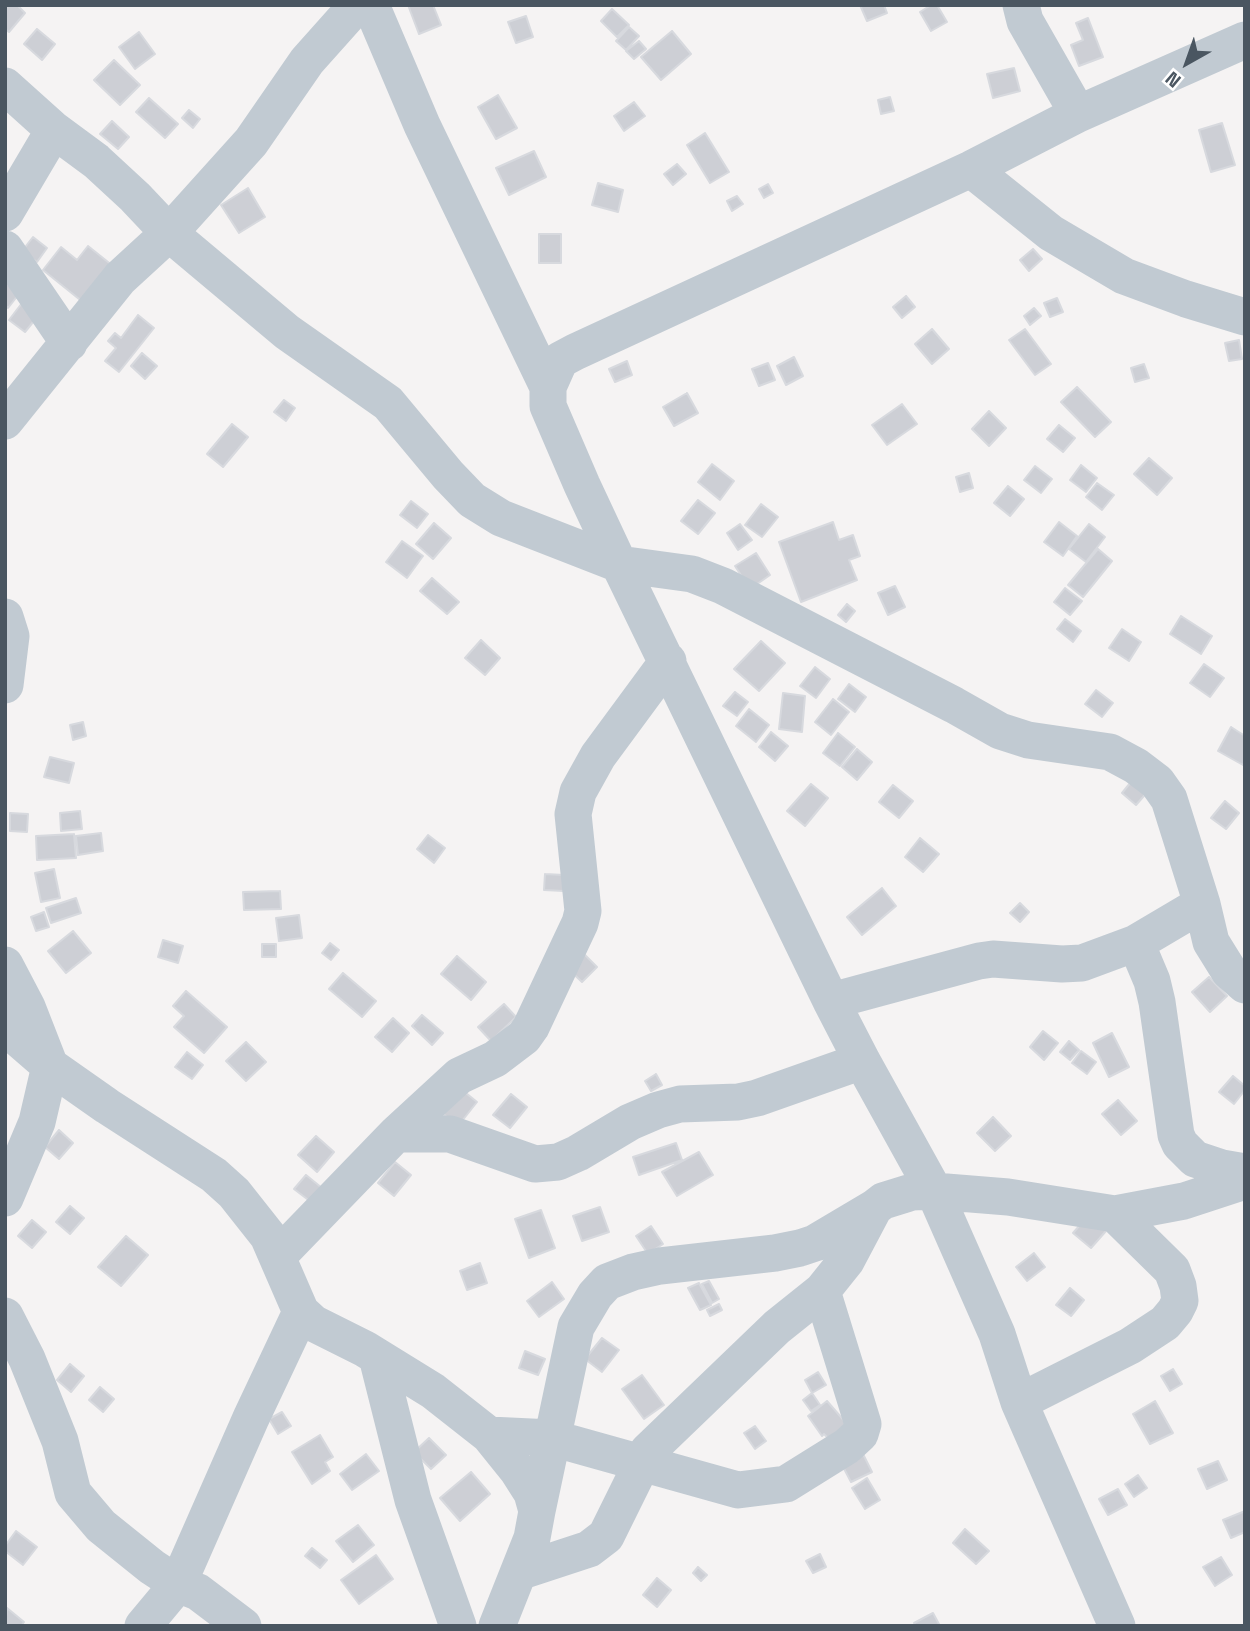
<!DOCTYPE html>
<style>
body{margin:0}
#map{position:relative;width:1250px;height:1631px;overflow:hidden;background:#f5f3f3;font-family:"Space Grotesk",sans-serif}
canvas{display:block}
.frame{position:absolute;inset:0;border:7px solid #4a5661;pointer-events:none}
.north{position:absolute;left:1152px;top:28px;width:70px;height:70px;-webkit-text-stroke:5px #fff;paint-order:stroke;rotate:220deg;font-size:19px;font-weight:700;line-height:28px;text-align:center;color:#4a5661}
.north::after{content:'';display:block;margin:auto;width:24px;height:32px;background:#4a5661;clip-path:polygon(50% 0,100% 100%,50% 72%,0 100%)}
</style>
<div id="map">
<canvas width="1250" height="1631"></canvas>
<div class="frame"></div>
<div class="north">N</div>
</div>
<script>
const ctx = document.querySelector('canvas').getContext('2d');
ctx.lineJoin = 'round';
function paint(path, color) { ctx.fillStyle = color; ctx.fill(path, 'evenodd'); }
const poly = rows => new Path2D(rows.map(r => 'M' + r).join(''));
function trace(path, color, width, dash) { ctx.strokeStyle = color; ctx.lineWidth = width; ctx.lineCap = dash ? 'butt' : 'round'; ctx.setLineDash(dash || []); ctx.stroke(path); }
const building = poly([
 [5,5,17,5,25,13,9,32,5,29,5,5],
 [408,5,433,5,441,25,419,34,408,5],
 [860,5,884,5,887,13,867,21,860,5],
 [931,5,937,5,947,22,931,31,920,12,931,5],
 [612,9,629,25,617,37,601,21,612,9],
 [526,16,533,37,516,43,508,22,526,16],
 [1088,18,1103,57,1079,66,1071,45,1083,40,1076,23,1088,18],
 [629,27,639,36,626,50,616,41,629,27],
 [37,29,55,44,42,60,24,44,37,29],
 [672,31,691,54,661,80,641,57,672,31],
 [139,32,155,54,135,69,119,47,139,32],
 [639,41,646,49,634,59,626,51,639,41],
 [114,60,140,85,120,105,94,80,114,60],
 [1014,68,1020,91,993,98,987,74,1014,68],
 [498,95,517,128,496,139,478,107,498,95],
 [890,97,894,111,881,114,878,100,890,97],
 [149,98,178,124,165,138,136,112,149,98],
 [634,102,645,116,624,131,614,116,634,102],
 [189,110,200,119,193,128,182,118,189,110],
 [112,121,129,137,118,149,100,134,112,121],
 [1222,123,1235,165,1211,172,1199,130,1222,123],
 [705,133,729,172,710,183,687,145,705,133],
 [534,151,546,177,509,195,496,168,534,151],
 [677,164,686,174,673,185,664,174,677,164],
 [598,183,623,190,618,212,592,205,598,183],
 [768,184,773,193,764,198,759,189,768,184],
 [248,188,265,217,239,233,221,205,248,188],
 [737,196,743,204,732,211,727,201,737,196],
 [539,234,561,234,561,263,539,263,539,234],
 [33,237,47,248,37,262,22,251,33,237],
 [88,246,113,266,84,303,43,270,61,247,77,260,88,246],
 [1033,249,1042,259,1029,271,1020,260,1033,249],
 [5,282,19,294,8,308,5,305,5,282],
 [906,296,915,307,902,318,893,307,906,296],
 [1057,298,1063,312,1050,317,1044,303,1057,298],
 [22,303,38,316,25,332,9,320,22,303],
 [1034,308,1041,316,1030,325,1024,316,1034,308],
 [138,315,154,328,119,372,105,361,116,348,108,341,115,333,121,338,138,315],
 [932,329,949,349,932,364,915,344,932,329],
 [1025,329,1051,364,1035,375,1009,340,1025,329],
 [1239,340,1242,359,1229,361,1225,343,1239,340],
 [142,353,157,366,145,379,131,366,142,353],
 [794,357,803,376,786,385,777,366,794,357],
 [627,361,632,375,615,382,609,369,627,361],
 [768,363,775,380,759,386,752,369,768,363],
 [1144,364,1149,378,1135,382,1131,368,1144,364],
 [1077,387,1111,422,1095,437,1061,402,1077,387],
 [687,393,698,413,674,426,663,407,687,393],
 [284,400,295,408,286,421,274,412,284,400],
 [902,404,917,424,887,445,872,425,902,404],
 [989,411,1006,428,989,446,972,429,989,411],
 [232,424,248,437,223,467,207,454,232,424],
 [1059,425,1075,438,1063,452,1047,439,1059,425],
 [1149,458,1172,478,1157,495,1134,474,1149,458],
 [712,464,734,481,720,500,698,482,712,464],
 [1081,465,1097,478,1086,492,1070,480,1081,465],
 [1035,466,1052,479,1041,493,1024,480,1035,466],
 [969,473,973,488,960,492,956,477,969,473],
 [1097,483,1114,495,1102,510,1086,497,1097,483],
 [1008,486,1024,499,1010,516,994,503,1008,486],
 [698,500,715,513,698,534,681,521,698,500],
 [411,501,428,514,417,528,400,515,411,501],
 [761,504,778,517,762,537,745,525,761,504],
 [833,522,839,540,853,535,860,556,849,560,857,580,801,602,779,542,833,522],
 [1059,522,1077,536,1063,556,1044,542,1059,522],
 [434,523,451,538,433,559,416,544,434,523],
 [740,524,752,540,738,550,727,533,740,524],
 [1089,524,1105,537,1086,562,1069,549,1089,524],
 [402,541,423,556,407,578,386,562,402,541],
 [1098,549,1112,561,1083,597,1068,585,1098,549],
 [756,553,770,575,750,589,735,566,756,553],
 [432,578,459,602,447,614,420,591,432,578],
 [895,586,905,607,888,615,878,593,895,586],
 [1065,588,1082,601,1070,615,1054,602,1065,588],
 [847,604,855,611,846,622,838,615,847,604],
 [1181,616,1212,636,1201,654,1170,634,1181,616],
 [1065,619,1081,631,1073,642,1057,629,1065,619],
 [1122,629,1141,642,1129,661,1109,648,1122,629],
 [481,640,500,658,485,675,465,658,481,640],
 [761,641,785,663,759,691,734,669,761,641],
 [1204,664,1224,678,1210,697,1190,683,1204,664],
 [815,667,830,679,816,698,800,686,815,667],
 [849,684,866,697,855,712,838,699,849,684],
 [1096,690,1113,703,1102,717,1085,704,1096,690],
 [735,692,748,702,737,716,723,706,735,692],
 [783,693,805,696,802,732,779,729,783,693],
 [833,699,849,712,831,735,815,722,833,699],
 [749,709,769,725,756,742,736,726,749,709],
 [83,722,86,736,73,740,70,725,83,722],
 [1231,727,1245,736,1245,762,1243,765,1218,751,1231,727],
 [771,732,788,746,775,761,759,747,771,732],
 [838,733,855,747,840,766,823,753,838,733],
 [857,749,872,762,857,780,842,767,857,749],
 [50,757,74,763,69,783,44,777,50,757],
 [1135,777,1150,789,1136,805,1122,793,1135,777],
 [811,784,828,798,805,826,787,811,811,784],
 [893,785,913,801,899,818,879,802,893,785],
 [1225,801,1239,813,1226,829,1211,818,1225,801],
 [80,811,82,829,61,831,60,813,80,811],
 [10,813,28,814,27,832,10,831,10,813],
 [101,833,103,851,78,855,76,836,101,833],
 [74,834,76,858,37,860,36,836,74,834],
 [428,835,445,848,434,863,417,849,428,835],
 [920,838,939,854,923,872,905,857,920,838],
 [54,869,60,898,41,902,35,873,54,869],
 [545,874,564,875,564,891,544,890,545,874],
 [882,888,896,906,862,935,847,917,882,888],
 [280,891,281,909,244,910,243,892,280,891],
 [76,898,81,913,51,923,46,908,76,898],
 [1020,903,1029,912,1020,922,1010,913,1020,903],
 [44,912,49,927,36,931,31,917,44,912],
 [299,915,302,938,279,941,276,918,299,915],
 [73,931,91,953,66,973,48,951,73,931],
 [163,940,183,946,178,963,158,957,163,940],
 [330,943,339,950,331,960,322,953,330,943],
 [262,944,276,944,276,957,262,957,262,944],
 [579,949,597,967,582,982,564,965,579,949],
 [457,956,486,982,471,1000,441,974,457,956],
 [343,973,376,1001,362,1017,329,989,343,973],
 [1209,977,1227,996,1210,1012,1192,992,1209,977],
 [186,991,227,1027,204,1053,174,1027,184,1016,173,1006,186,991],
 [504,1004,516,1017,491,1041,478,1027,504,1004],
 [422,1015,443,1033,432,1045,412,1026,422,1015],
 [393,1018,409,1033,392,1052,375,1037,393,1018],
 [1043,1031,1058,1043,1044,1060,1030,1047,1043,1031],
 [1112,1033,1129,1067,1109,1077,1093,1043,1112,1033],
 [1069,1041,1079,1050,1070,1060,1060,1052,1069,1041],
 [246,1042,266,1062,246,1081,226,1061,246,1042],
 [1081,1051,1096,1062,1087,1074,1072,1063,1081,1051],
 [187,1052,203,1065,192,1079,175,1067,187,1052],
 [656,1074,662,1085,651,1091,645,1081,656,1074],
 [1233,1076,1245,1086,1245,1090,1234,1104,1219,1092,1233,1076],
 [461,1089,477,1102,458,1126,442,1113,461,1089],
 [511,1094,527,1107,510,1128,493,1115,511,1094],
 [1118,1100,1137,1121,1121,1135,1102,1114,1118,1100],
 [993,1117,1011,1136,995,1151,977,1133,993,1117],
 [59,1130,73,1143,59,1159,45,1147,59,1130],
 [316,1136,334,1152,317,1172,298,1155,316,1136],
 [676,1143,682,1160,639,1175,633,1157,676,1143],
 [699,1152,713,1175,677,1196,662,1172,699,1152],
 [395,1162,411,1175,394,1196,378,1183,395,1162],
 [306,1175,322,1188,311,1202,294,1189,306,1175],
 [70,1206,84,1218,70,1234,56,1222,70,1206],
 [600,1207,609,1232,582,1241,573,1216,600,1207],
 [541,1210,555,1248,529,1258,515,1219,541,1210],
 [1088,1216,1106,1231,1091,1248,1073,1233,1088,1216],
 [32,1220,46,1232,32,1248,18,1236,32,1220],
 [651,1226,663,1244,648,1254,636,1236,651,1226],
 [126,1236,148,1255,121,1286,98,1267,126,1236],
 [1034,1253,1045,1267,1027,1281,1016,1267,1034,1253],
 [480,1263,487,1283,467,1290,460,1271,480,1263],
 [709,1281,719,1299,712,1303,702,1284,709,1281],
 [552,1282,564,1299,539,1317,527,1301,552,1282],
 [699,1283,711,1305,700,1310,688,1288,699,1283],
 [1070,1288,1084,1300,1071,1316,1056,1305,1070,1288],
 [719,1304,722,1310,710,1316,707,1310,719,1304],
 [602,1338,619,1350,602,1372,585,1359,602,1338],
 [525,1351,545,1359,538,1375,519,1368,525,1351],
 [70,1364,84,1376,71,1392,57,1380,70,1364],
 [1173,1369,1182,1384,1170,1391,1161,1376,1173,1369],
 [818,1372,826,1385,812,1393,805,1380,818,1372],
 [642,1375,664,1405,644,1419,622,1389,642,1375],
 [100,1387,114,1399,103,1412,89,1400,100,1387],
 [812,1393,820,1405,811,1411,803,1400,812,1393],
 [827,1401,853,1431,837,1447,824,1434,822,1436,808,1416,827,1401],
 [1155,1401,1173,1433,1150,1444,1133,1414,1155,1401],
 [282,1412,291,1426,278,1434,269,1419,282,1412],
 [755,1426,766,1441,755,1449,744,1433,755,1426],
 [320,1435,333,1457,325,1462,330,1471,312,1484,292,1452,320,1435],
 [429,1438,446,1455,431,1469,414,1452,429,1438],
 [861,1450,872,1472,851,1482,840,1461,861,1450],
 [366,1454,379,1471,352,1490,340,1474,366,1454],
 [1218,1461,1227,1480,1207,1489,1198,1469,1218,1461],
 [471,1472,490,1494,460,1521,440,1498,471,1472],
 [1138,1475,1147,1488,1134,1497,1125,1484,1138,1475],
 [867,1478,880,1500,865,1509,852,1488,867,1478],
 [1118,1489,1127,1505,1108,1515,1099,1499,1118,1489],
 [1245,1511,1245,1532,1231,1538,1223,1520,1245,1511],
 [358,1525,374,1545,353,1562,336,1541,358,1525],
 [965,1529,989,1551,976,1564,953,1543,965,1529],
 [16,1531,37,1547,23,1565,5,1551,5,1546,16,1531],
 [312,1548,327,1560,320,1568,305,1556,312,1548],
 [820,1554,826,1567,813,1573,806,1561,820,1554],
 [376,1555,393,1579,359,1604,341,1580,376,1555],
 [1221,1557,1232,1575,1215,1586,1203,1567,1221,1557],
 [698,1567,707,1575,701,1581,693,1573,698,1567],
 [657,1578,671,1590,657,1607,643,1595,657,1578],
 [7,1608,24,1622,21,1626,5,1626,7,1608],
 [933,1613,940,1626,916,1626,914,1623,933,1613]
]);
paint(building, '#cdcfd5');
trace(building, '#d7d9de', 2);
trace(poly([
 [371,5,422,125,548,387],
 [1021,5,1025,21,1078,114],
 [5,86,54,130,96,161,135,197,169,233,287,332,388,403,448,475,472,500,501,518,619,564,692,574,723,586,954,705,1000,731,1028,740,1110,752,1136,766,1157,782,1169,799,1202,904,1211,942,1229,971,1245,985],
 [971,169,1051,233,1124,276,1186,299,1245,317],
 [5,213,54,130],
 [5,249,69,343],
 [5,421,120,278,169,233,251,142,307,61,357,5],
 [5,617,11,636,5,685],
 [1136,943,1152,981,1157,1002,1176,1135,1180,1144,1195,1159,1222,1168,1245,1172],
 [5,965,27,1007,50,1066,37,1122,5,1198],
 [831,1001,979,961,993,959,1062,964,1082,963,1136,943,1202,904],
 [5,1027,50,1066,107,1106,214,1175,234,1193,268,1236,301,1312,313,1323,365,1349,433,1391,489,1435,518,1471,532,1493,537,1511,532,1538,497,1626],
 [396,1134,450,1134,535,1164,558,1162,578,1153,630,1122,658,1110,680,1104,738,1102,757,1098,862,1061],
 [278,1256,396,1134,459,1076,495,1059,524,1037,531,1027,580,923,583,911,573,814,578,792,598,756,668,661],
 [5,1316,27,1359,60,1441,73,1493,101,1526,152,1567,178,1584,198,1592,243,1626],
 [377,1357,413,1500,458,1626],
 [1019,1402,1130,1346,1165,1323,1175,1311,1180,1301,1178,1286,1172,1270,1115,1214],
 [489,1435,552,1438,738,1490,786,1484,847,1446,860,1434,863,1424,822,1291],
 [537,1511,576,1327,595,1295,607,1282,633,1272,660,1266,775,1253,800,1248,815,1243,874,1208],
 [519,1572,589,1549,606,1536,648,1451,777,1327,822,1291,846,1261,874,1208,883,1201,912,1192,934,1191,1008,1197,1115,1214,1184,1201,1245,1181],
 [143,1626,178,1584,251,1418,301,1312],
 [1117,1626,1019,1402,997,1334,934,1191,862,1061,831,1001,619,564,582,485,548,406,548,387,560,360,575,352,971,169,1078,114,1245,40]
]), '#c1cad2', 37);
</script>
